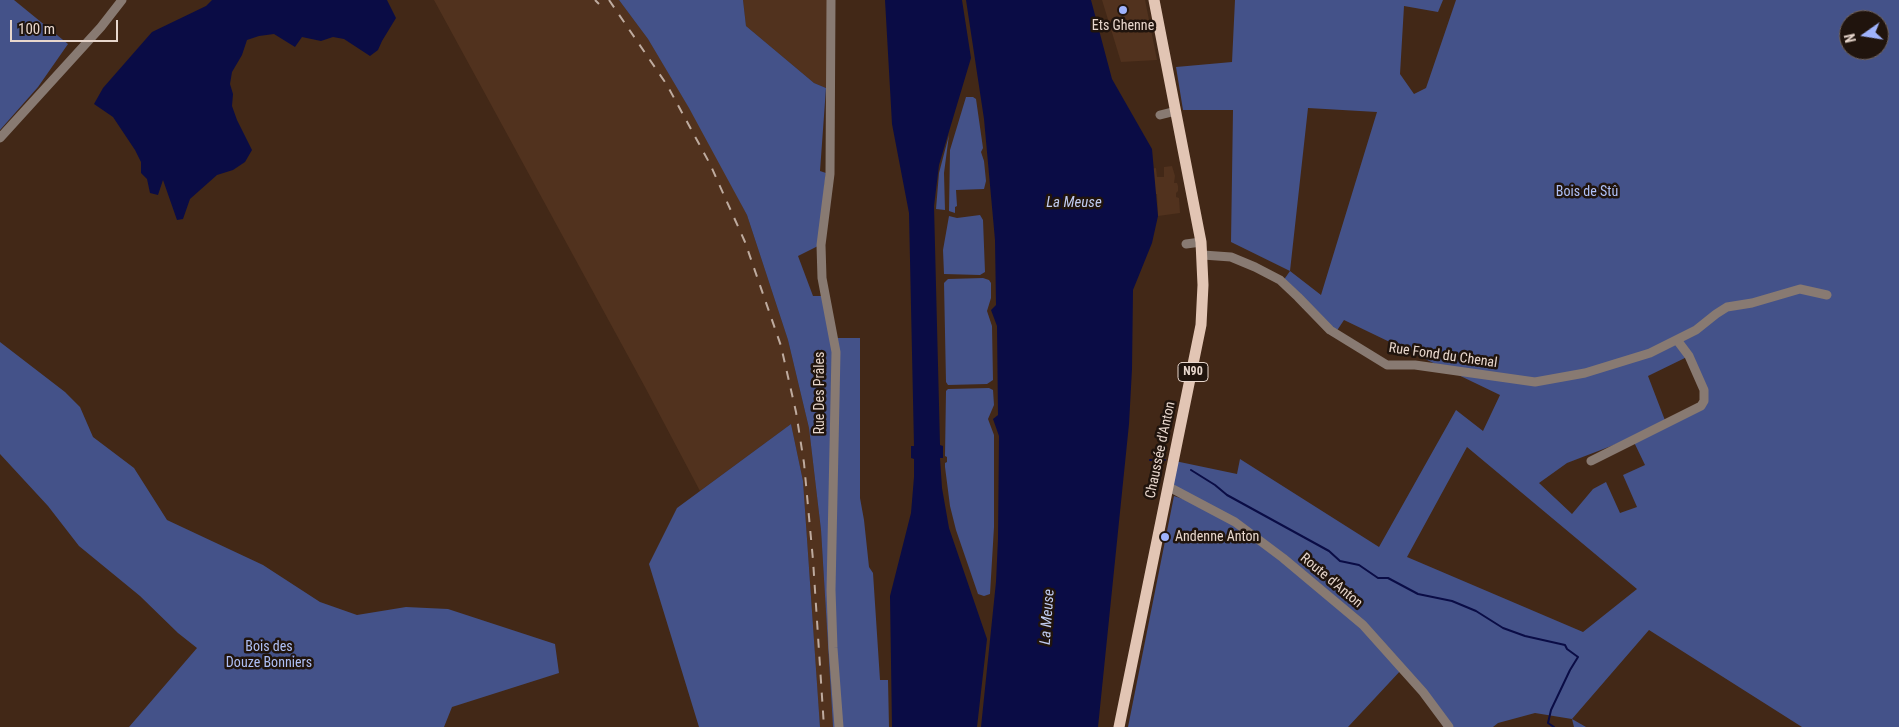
<!DOCTYPE html>
<meta charset="utf-8">
<style>
body{margin:0}
#map{position:relative;width:1899px;height:727px;overflow:hidden;background:#422817;font-family:"Roboto Condensed",sans-serif}
canvas{display:block}
.north{position:absolute;left:1839px;top:10px;width:50px;height:50px;box-sizing:border-box;background:#20140d;border:1px solid #70625a;border-radius:50%;rotate:257deg;font-size:14px;font-weight:700;line-height:20px;text-align:center;color:#e8d7cd}
.north::after{content:'';display:block;margin:auto;width:18px;height:22px;background:#9fb3fd;clip-path:polygon(50% 0,100% 100%,50% 72%,0 100%)}
.scale{position:absolute;left:10px;top:20px;width:108px;height:22px;box-sizing:border-box;border:2px solid #e8d7cd;border-top:0;padding-left:6px;font-size:15px;line-height:18px;white-space:nowrap;color:#e8d7cd;-webkit-text-stroke:4px #20140d;paint-order:stroke}
</style>
<div id="map">
<canvas width="1899" height="727"></canvas>
<div class="north">N</div>
<div class="scale">100 m</div>
</div>
<script>
const ctx = document.querySelector('canvas').getContext('2d');
ctx.lineJoin = 'round';
function paint(path, color) { ctx.fillStyle = color; ctx.fill(path, 'evenodd'); }
const poly = rows => new Path2D(rows.map(r => 'M' + r).join(''));
function trace(path, color, width, dash) { ctx.strokeStyle = color; ctx.lineWidth = width; ctx.lineCap = dash ? 'butt' : 'round'; ctx.setLineDash(dash || []); ctx.stroke(path); }
function label(font, color, halo, rows, align = 'center') {
  ctx.font = font + ' "Roboto Condensed",sans-serif'; ctx.lineWidth = 5; ctx.setLineDash([]); ctx.textBaseline = 'middle'; ctx.strokeStyle = halo; ctx.fillStyle = color; for (const [text, x, y, turn = 0] of rows) {
    ctx.save(); ctx.translate(x, y); ctx.rotate((+turn || 0) * Math.PI / 180); ctx.textAlign = isNaN(turn) ? turn : align; if (halo) ctx.strokeText(text, 0, 0); ctx.fillText(text, 0, 0); ctx.restore();
  }
}
paint(poly([
 [434,0,619,0,648,39,708,139,747,215,788,340,809,428,821,530,833,727,820,727,803,481,791,424,700,491,645,387],
 [743,0,828,0,826,88,814,83,746,26],
 [1102,0,1145,0,1157,60,1121,62],
 [1172,166,1175,176,1174,183,1177,183,1178,186,1178,191,1176,193,1176,197,1179,198,1180,213,1158,216,1157,194,1126,197,1128,171,1156,168,1157,177,1164,177,1164,167]
]), '#51321e');
paint(poly([
 [0,0,14,0,68,44,38,87,0,130],
 [619,0,743,0,746,26,814,83,826,88,820,171,826,173,818,246,798,256,813,296,825,296,833,338,860,338,860,498,864,520,869,567,873,573,880,680,888,680,889,727,833,727,821,530,809,428,788,340,747,215,689,108,648,39],
 [1235,0,1443,0,1438,12,1404,6,1400,74,1414,94,1426,88,1456,0,1899,0,1899,727,1802,727,1649,630,1572,719,1586,727,1574,727,1572,719,1535,713,1498,723,1493,727,1449,727,1402,669,1348,727,1128,727,1174,496,1195,503,1169,487,1175,461,1237,474,1240,459,1379,547,1456,410,1483,431,1500,395,1344,320,1336,332,1283,281,1290,271,1231,242,1233,110,1183,110,1176,67,1232,62],
 [1849,20,1879,20,1879,50,1849,50],
 [1308,108,1377,112,1321,295,1290,271],
 [1689,356,1704,401,1666,423,1648,376],
 [1632,438,1645,465,1623,475,1637,507,1620,513,1606,482,1593,489,1572,514,1539,483,1567,463],
 [1467,447,1637,589,1583,632,1407,557],
 [966,97,973,97,976,99,983,148,981,152,984,161,986,181,984,189,956,190,957,206,955,207,955,213,949,211,950,150],
 [949,135,944,173,945,210,936,209,939,173],
 [980,215,983,220,985,272,980,275,944,274,943,250,949,216,957,218],
 [983,278,989,280,991,283,991,298,987,311,992,326,993,380,987,384,948,385,946,382,944,283,948,279],
 [0,342,65,392,80,407,93,437,134,468,167,520,263,565,320,602,357,615,406,607,448,609,555,644,559,673,452,707,444,727,129,727,197,648,178,633,140,596,79,546,48,506,0,454],
 [989,388,993,390,994,405,988,419,994,435,994,527,990,594,984,596,978,594,956,530,950,506,945,467,945,463,947,462,947,457,945,456,946,391,948,389],
 [791,424,803,481,820,727,699,727,649,564,677,508]
]), '#445289');
paint(poly([
 [212,0,387,0,396,18,382,41,378,50,370,56,344,39,333,37,321,41,302,37,295,47,274,34,259,36,247,40,242,55,232,72,230,84,233,94,232,106,237,120,252,150,245,162,233,170,217,175,190,199,183,219,177,220,163,180,158,195,150,193,147,179,141,173,141,162,135,150,113,117,94,104,103,88,152,32,206,6],
 [885,0,962,0,971,58,939,165,934,206,940,445,943,446,943,458,940,458,942,488,949,528,987,639,977,727,892,727,890,596,911,513,914,477,914,459,911,458,911,446,914,446,909,213,892,124],
 [966,0,1091,0,1112,79,1152,149,1158,216,1152,243,1133,290,1132,369,1129,424,1098,727,981,727,996,582,998,539,999,436,993,419,998,415,997,326,991,310,996,305,995,240,984,119]
]), '#0a0c45');
trace(poly([
 [1150,460,1165,460],
 [1191,470,1215,485,1227,495,1329,551,1340,561,1359,565,1378,578,1388,578,1418,594,1452,601,1476,611,1503,628,1525,636,1565,645,1567,649,1578,657,1570,670,1551,710,1548,723,1554,727]
]), '#0a0c45', 2);
trace(poly([
 [831,0,830,174,821,245,822,278,836,352,831,590,833,648,839,727],
 [1160,115,1176,111],
 [0,138,101,27,122,0],
 [1186,244,1201,242],
 [1203,255,1231,257,1255,267,1280,280,1298,297,1330,330,1387,365,1415,365,1535,382,1585,373,1650,353,1696,330,1716,314,1727,307,1752,303,1800,289,1827,295],
 [1591,461,1701,406,1704,401,1704,390,1689,356,1677,340],
 [1169,487,1235,522,1283,558,1363,625,1423,692,1449,727]
]), '#887a72', 9);
trace(poly([
 [1119,727,1201,325,1203,285,1201,242,1154,0]
]), '#e2c5b4', 11);
trace(poly([
 [595,0,599,4],
 [609,0,667,85,710,164,745,242,781,346,796,412,804,463,813,560,824,727]
]), '#beab9f', 2, [9, 9]);
for (const [x, y, r, color] of [
 [1123,10,5,"#9fb3fd"],
 [1165,537,5,"#9fb3fd"]
]) { const dot = new Path2D(); dot.arc(x, y, r, 0, 2 * Math.PI); ctx.fillStyle = color; ctx.fill(dot); trace(dot, '#20140d', 2); }
for (const [x, y, w] of [
 [1193,372,30]
]) { const box = new Path2D(); box.roundRect(x - w / 2, y - 9.5, w, 19, 4); ctx.fillStyle = '#20140d'; ctx.fill(box); trace(box, '#e8d7cd', 1); }
label('bold 12px', '#e8d7cd', null, [
 ["N90",1193,372]
]);
label('14px', '#e8d7cd', '#20140d', [
 ["Ets Ghenne",1123,26],
 ["Andenne Anton",1175,537,"left"]
]);
label('14px', '#afc0f6', '#20140d', [
 ["Bois de Stû",1587,192],
 ["Bois des",269,647],
 ["Douze Bonniers",269,663]
]);
label('14px', '#e8d7cd', '#20140d', [
 ["Rue Fond du Chenal",1443,356,8],
 ["Rue Des Prâles",820,393,-90],
 ["Chaussée d'Anton",1161,450,-78],
 ["Route d'Anton",1331,581,40]
]);
label('italic 15px', '#c0cbf0', '#20140d', [
 ["La Meuse",1074,203],
 ["La Meuse",1048,617,-86]
]);
</script>
